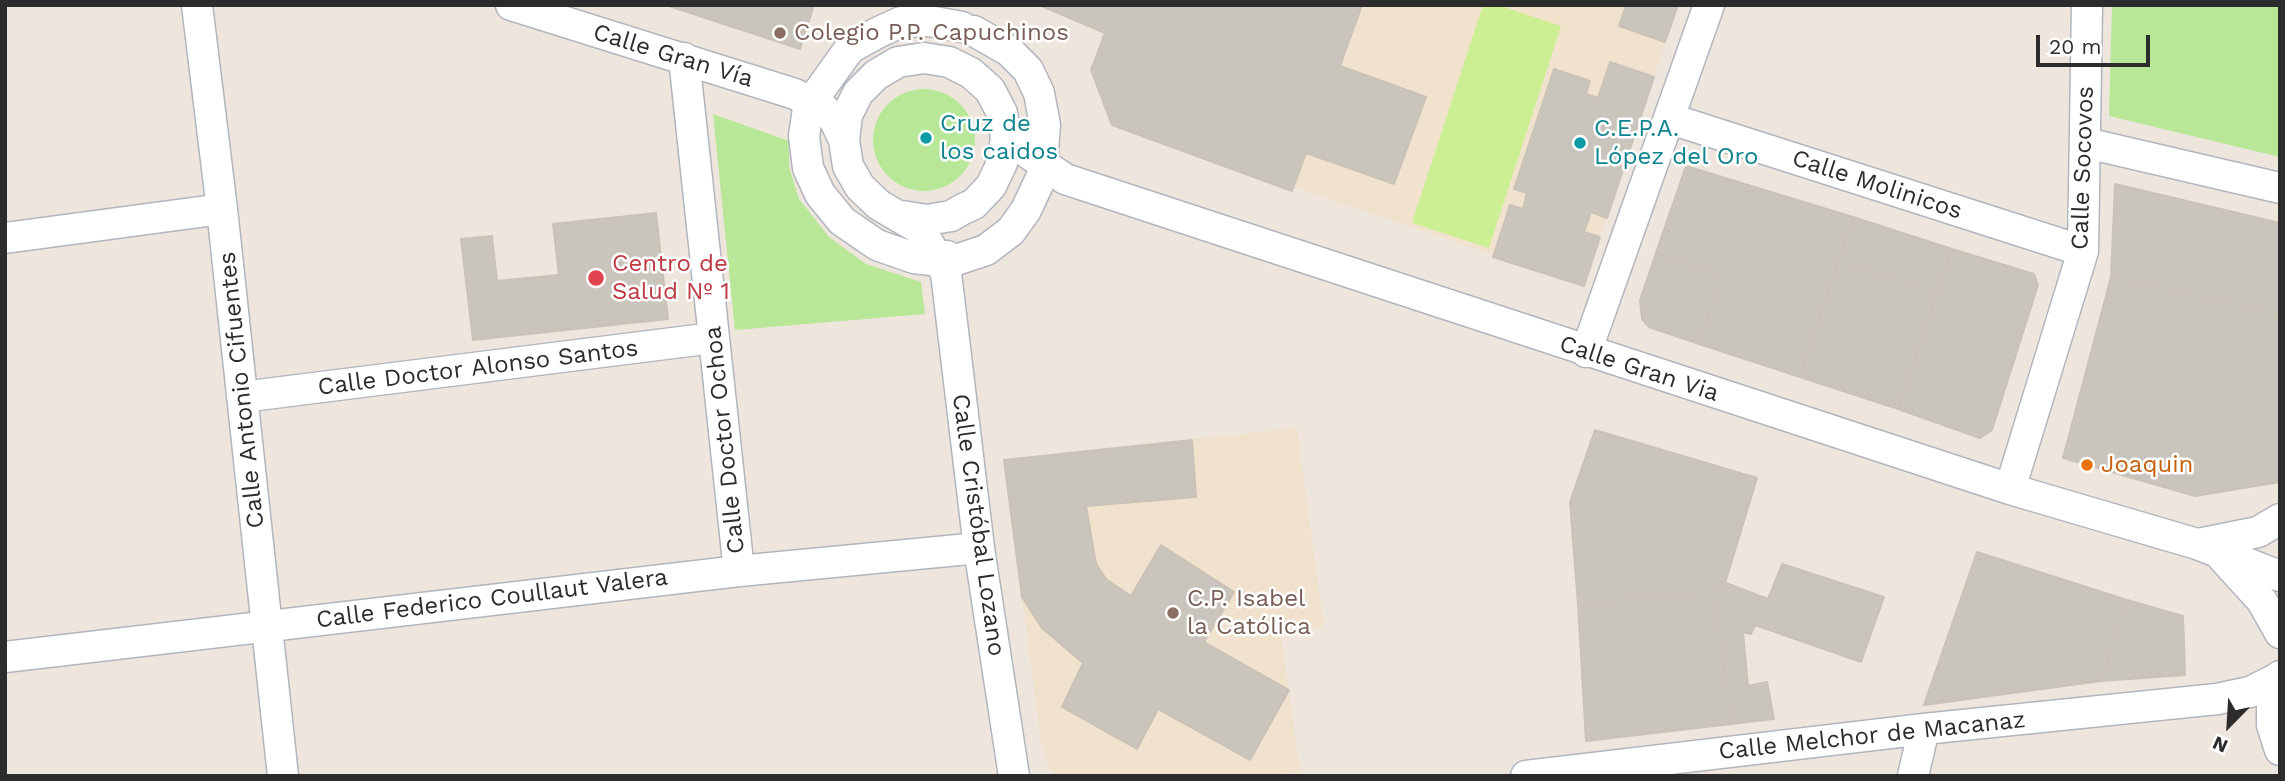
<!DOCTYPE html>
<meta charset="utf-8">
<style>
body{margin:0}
#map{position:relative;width:2285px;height:781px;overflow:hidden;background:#eee6dd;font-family:"Work Sans",sans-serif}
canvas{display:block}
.frame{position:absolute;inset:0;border:7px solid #2c2c2c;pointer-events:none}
.north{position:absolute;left:2194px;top:690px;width:70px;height:70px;-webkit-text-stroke:5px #fff;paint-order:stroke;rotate:204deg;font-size:19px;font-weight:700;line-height:28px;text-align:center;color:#2c2c2c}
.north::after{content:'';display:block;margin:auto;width:24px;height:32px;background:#2c2c2c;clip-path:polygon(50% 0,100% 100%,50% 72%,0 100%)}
.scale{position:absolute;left:2036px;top:35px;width:114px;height:32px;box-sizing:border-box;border:4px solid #2c2c2c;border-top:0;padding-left:9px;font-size:21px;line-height:24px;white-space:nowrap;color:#2c2c2c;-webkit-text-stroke:5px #fff;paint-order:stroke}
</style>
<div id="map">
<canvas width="2285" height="781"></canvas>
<div class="frame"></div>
<div class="north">N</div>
<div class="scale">20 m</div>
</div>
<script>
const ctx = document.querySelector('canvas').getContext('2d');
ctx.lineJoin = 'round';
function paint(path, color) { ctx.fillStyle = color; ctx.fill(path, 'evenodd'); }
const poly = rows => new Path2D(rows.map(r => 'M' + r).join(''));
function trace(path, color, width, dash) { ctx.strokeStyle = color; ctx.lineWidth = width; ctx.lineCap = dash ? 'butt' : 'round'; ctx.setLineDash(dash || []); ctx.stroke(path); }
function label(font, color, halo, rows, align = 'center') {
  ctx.font = font + ' "Work Sans",sans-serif'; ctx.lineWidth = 5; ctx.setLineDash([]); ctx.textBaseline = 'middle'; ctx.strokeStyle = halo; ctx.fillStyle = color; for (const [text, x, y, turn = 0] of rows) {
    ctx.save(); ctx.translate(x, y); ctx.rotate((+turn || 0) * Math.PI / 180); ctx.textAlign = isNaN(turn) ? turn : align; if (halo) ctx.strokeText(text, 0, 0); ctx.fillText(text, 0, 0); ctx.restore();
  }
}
paint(poly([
 [1037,5,1678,5,1584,286,1112,125,1091,70,1105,34],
 [1297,428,1324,628,1281,633,1300,772,1269,776,1054,776,1049,769,1041,742,1004,460]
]), '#f0e2cc');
paint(poly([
 [2112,5,2280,5,2280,157,2109,116],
 '873 140a51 51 0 1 1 102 0a51 51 0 1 1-102 0Z',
 [713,114,789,141,789,167,799,199,829,237,866,264,921,282,925,314,735,330]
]), '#b7e797');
paint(poly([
 [1483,5,1498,5,1561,26,1489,248,1412,223]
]), '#cdef93');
const building = poly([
 [666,5,814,5,800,49,666,5],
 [1039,5,1362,5,1340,66,1426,97,1394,184,1306,153,1292,191,1112,125,1091,70,1105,33,1039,5],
 [1626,5,1678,5,1665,42,1619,26,1626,5],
 [1610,62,1654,77,1607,218,1591,212,1584,232,1600,237,1584,286,1493,257,1510,205,1523,209,1527,193,1514,189,1554,69,1590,81,1586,94,1598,98,1610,62],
 [1686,166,1853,217,1800,377,1699,344,1722,276,1656,253,1686,166],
 [2115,184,2280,223,2280,314,2111,277,2115,184],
 [656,213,668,319,473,340,461,239,492,236,497,281,559,275,553,224,656,213],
 [1853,217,1952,249,1937,292,1839,262,1853,217],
 [1952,249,2034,274,2038,285,1992,430,1980,438,1898,409,1952,249],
 [1656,253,1722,276,1699,344,1649,327,1642,319,1640,300,1656,253],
 [1839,262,1937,292,1898,409,1800,377,1839,262],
 [2111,277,2280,314,2280,482,2195,496,2063,458,2111,277],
 [1595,430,1757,478,1723,590,1578,604,1570,502,1595,430],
 [1192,440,1196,497,1086,506,1096,564,1106,579,1131,596,1161,545,1234,592,1204,642,1289,690,1250,760,1158,709,1137,749,1062,707,1083,663,1042,628,1022,597,1004,460,1192,440],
 [1977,552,2127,600,2101,681,1924,705,1977,552],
 [1782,564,1884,597,1861,662,1755,625,1751,634,1743,632,1748,686,1767,682,1774,719,1731,724,1716,605,1726,583,1768,599,1782,564],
 [1723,590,1716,605,1731,724,1586,741,1578,604,1723,590],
 [2127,600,2183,616,2185,675,2101,681,2127,600]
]);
paint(building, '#c9c4bc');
trace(building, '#cac2b7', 2);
const street = poly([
 [197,5,222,209,283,776],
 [511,5,795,94,824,109,834,119,844,140],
 [974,31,1009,51,1028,70,1039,93,1045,125,1042,163],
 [684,58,739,571],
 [817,94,850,48,879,32,901,22,929,21,962,27],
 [809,102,804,136,808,168,820,194,842,221,877,245,914,258,940,261],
 [1671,119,2083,251],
 [1004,124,1025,151,1065,179,2010,489,2197,544,2280,576],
 [2086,143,2280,188],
 [902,216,927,220,951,216,963,209,974,204,991,186,1002,163,1006,138,1002,113,990,90,971,73,949,62,924,58,898,62,876,75,858,93,847,115,844,140,848,166,860,187,879,205,920,229,946,273],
 [5,238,222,209],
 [947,256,946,273,979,548,1014,776],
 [947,263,986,250,1011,231,1026,210,1041,178],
 [1586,352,1709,5],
 [242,397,713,338],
 [2010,489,2083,251,2087,5],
 [2198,544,2258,532,2280,519],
 [2222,557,2262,601,2280,633],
 [5,657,739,571,979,548],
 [2280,676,2272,700,2272,725,2280,750],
 [1526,776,1924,729,2217,699,2250,692,2280,677],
 [1913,776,1924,729]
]);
trace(street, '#b1b5c0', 33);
trace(street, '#fff', 30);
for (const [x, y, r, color] of [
 [780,33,7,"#8d6e63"],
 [926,138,7,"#0f9aa8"],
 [1580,143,7,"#0f9aa8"],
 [596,278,9,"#e0444e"],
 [2087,465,7,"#e8710a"],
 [1173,613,7,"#8d6e63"]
]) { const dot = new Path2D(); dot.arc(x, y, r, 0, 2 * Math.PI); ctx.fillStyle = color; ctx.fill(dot); trace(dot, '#fff', 2.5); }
label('24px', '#785e54', '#fff', [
 ["Colegio P.P. Capuchinos",794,33],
 ["C.P. Isabel",1187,599],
 ["la Católica",1187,627]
], 'left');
label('24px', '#2c2c2c', '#fff', [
 ["Calle Gran Vía",673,56,17],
 ["Calle Socovos",2083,168,-88],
 ["Calle Molinicos",1877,185,18],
 ["Calle Doctor Alonso Santos",478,368,-7],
 ["Calle Gran Via",1639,369,18],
 ["Calle Antonio Cifuentes",242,390,-96],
 ["Calle Doctor Ochoa",725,440,-96],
 ["Calle Cristóbal Lozano",978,525,82],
 ["Calle Federico Coullaut Valera",492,599,-7],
 ["Calle Melchor de Macanaz",1872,736,-6]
]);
label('24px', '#0d838f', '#fff', [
 ["Cruz de",940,124],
 ["los caidos",940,152],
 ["C.E.P.A.",1594,129],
 ["López del Oro",1594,157]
], 'left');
label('24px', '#be3a42', '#fff', [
 ["Centro de",612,264],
 ["Salud Nº 1",612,292]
], 'left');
label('24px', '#c56008', '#fff', [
 ["Joaquin",2101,465]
], 'left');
</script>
